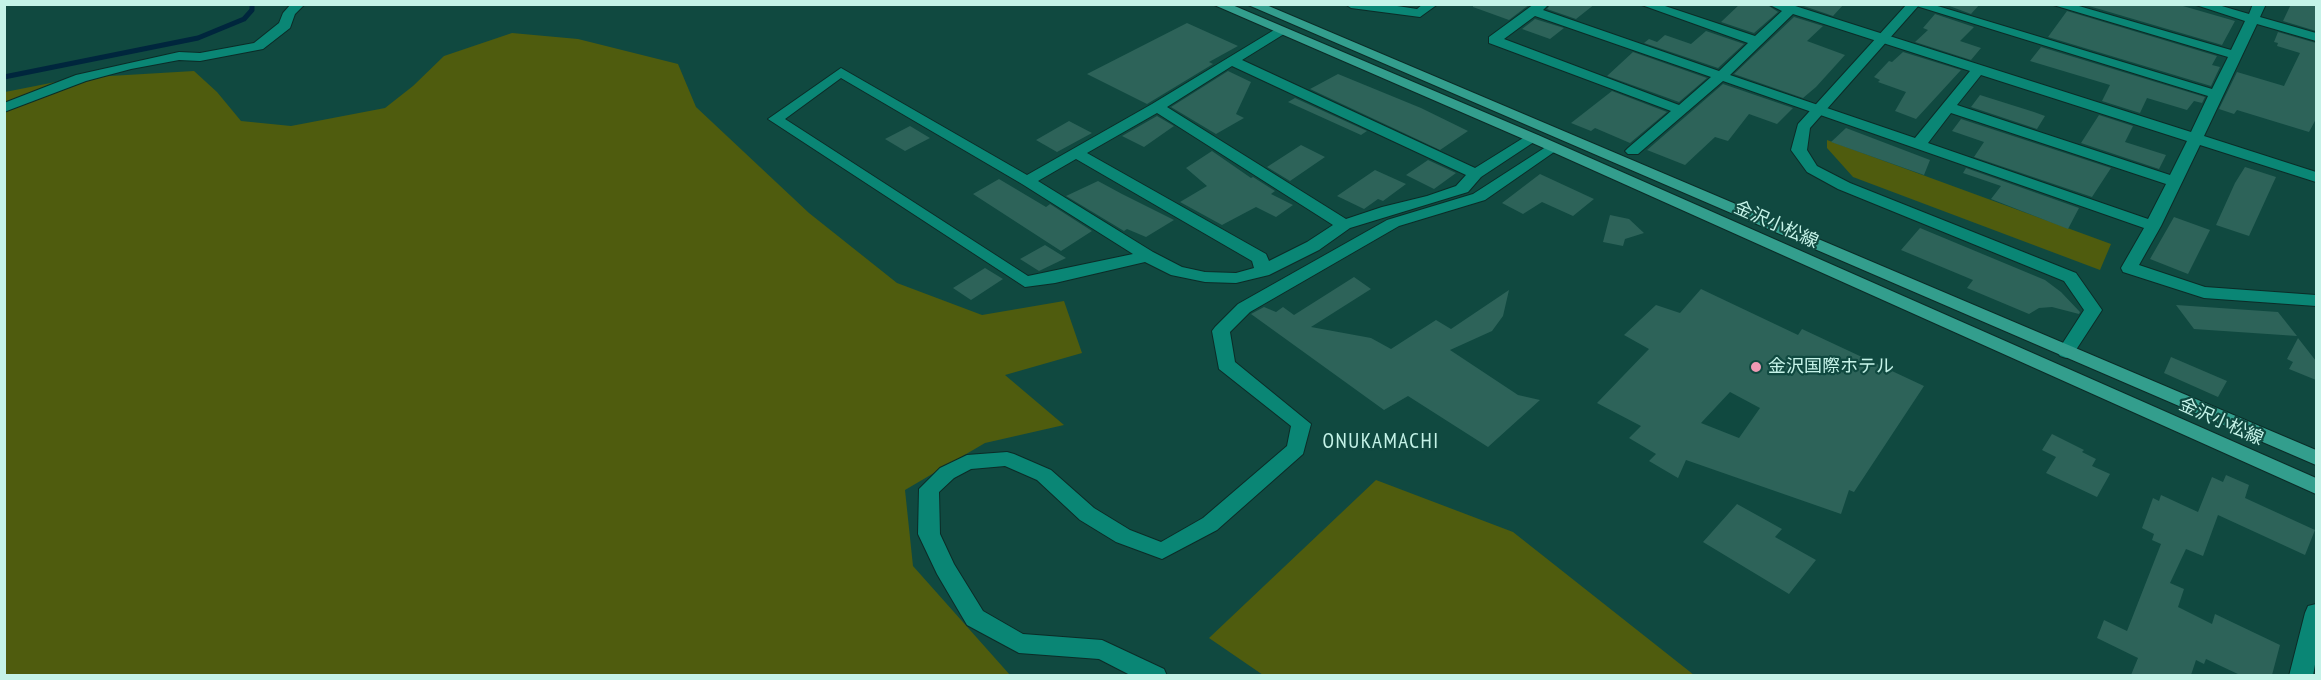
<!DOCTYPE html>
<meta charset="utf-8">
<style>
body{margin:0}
#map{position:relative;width:2321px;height:680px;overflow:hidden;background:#104940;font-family:"PT Sans Narrow",sans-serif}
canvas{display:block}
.frame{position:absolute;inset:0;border:6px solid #c5f3e8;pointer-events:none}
</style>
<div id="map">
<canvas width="2321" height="680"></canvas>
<div class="frame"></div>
</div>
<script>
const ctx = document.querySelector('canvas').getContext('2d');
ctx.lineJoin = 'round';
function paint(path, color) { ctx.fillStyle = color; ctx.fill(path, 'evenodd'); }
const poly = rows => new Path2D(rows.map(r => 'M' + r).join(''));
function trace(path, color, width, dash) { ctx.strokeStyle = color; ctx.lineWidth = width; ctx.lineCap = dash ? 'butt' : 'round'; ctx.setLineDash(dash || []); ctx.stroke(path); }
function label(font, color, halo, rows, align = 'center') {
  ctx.font = font + ' "PT Sans Narrow","Noto Sans JP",sans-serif'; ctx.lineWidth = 4.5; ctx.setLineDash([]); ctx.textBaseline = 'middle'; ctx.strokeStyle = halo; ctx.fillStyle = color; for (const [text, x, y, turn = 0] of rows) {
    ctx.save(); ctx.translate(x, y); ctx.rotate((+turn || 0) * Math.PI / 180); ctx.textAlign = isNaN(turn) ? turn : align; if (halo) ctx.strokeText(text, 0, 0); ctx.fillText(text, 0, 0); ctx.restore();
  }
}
paint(poly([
 [512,33,578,39,678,64,696,107,809,213,897,283,982,315,1064,301,1082,353,1005,375,1064,425,985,443,905,490,913,566,1010,675,5,676,5,92,76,78,194,71,217,92,241,121,291,126,385,108,413,86,444,56],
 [1827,140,2111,244,2100,270,1853,177,1827,148],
 [1376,480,1513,532,1694,675,1263,675,1209,638]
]), '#4f5c0e');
trace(poly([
 [4,77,198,38,244,19,252,10,252,4]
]), '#00263d', 5);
paint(poly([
 [1473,4,1530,4,1509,20,1473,7],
 [1551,4,1595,4,1576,19,1547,9],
 [1740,4,1766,4,1778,12,1754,33,1721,22],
 [1798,4,1844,4,1833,16],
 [1944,4,1980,4,1971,14],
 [2082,4,2176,4,2235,21,2222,45],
 [2291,4,2316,4,2316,31,2283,21],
 [2067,11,2217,56,2212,65,2220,67,2211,86,2048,37],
 [1935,14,1974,27,1960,41,1981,48,1971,60,1915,42,1928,30,1923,28],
 [1794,17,1823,26,1807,41,1845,55,1816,87,1803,98,1734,74],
 [1535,19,1564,28,1550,39,1522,29],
 [1187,23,1238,46,1209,62,1213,64,1147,104,1087,74],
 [1706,31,1744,44,1718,68,1644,43,1649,39,1657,42,1665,35,1691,44],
 [2278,32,2316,43,2316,119,2309,132,2237,110,2234,114,2219,109,2237,72,2284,86,2300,53,2277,46,2278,43,2274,42],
 [2041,47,2205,97,2202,103,2194,101,2187,110,2147,98,2140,113,2102,101,2110,85,2030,61],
 [1633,52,1707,78,1679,102,1607,76],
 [1903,52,1961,70,1916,119,1895,111,1906,92,1878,82,1880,80,1874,77,1889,61,1892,62],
 [1228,71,1251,82,1236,114,1244,118,1216,134,1171,107],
 [1338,74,1421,108,1468,131,1440,150,1310,89],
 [1723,84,1793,108,1777,124,1749,114,1728,141,1715,137,1685,165,1647,150],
 [1612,91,1667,112,1630,143,1595,128,1591,131,1571,123],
 [1980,95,2034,112,2045,116,2037,129,1971,107],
 [1295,98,1367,131,1361,135,1288,102],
 [2099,115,2133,126,2125,142,2166,155,2159,169,2081,143],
 [1157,116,1174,126,1144,147,1122,136],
 [1961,119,2111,168,2092,197,1974,157,1984,142,1952,131],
 [1069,121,1092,133,1057,152,1036,140],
 [910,126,930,138,905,151,885,139],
 [1846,128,1930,160,1924,175,1831,142],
 [1301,145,1325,157,1290,181,1267,167],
 [1212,151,1251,178,1253,177,1275,191,1271,194,1293,205,1276,217,1256,207,1222,225,1180,202,1207,186,1186,168],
 [1428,160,1456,173,1434,189,1406,175],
 [2245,167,2276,177,2249,236,2216,225,2235,183],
 [1966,168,2079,208,2068,229,1991,199,2001,186,1963,173],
 [1375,170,1406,184,1383,201,1378,199,1364,209,1337,196],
 [1540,174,1594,199,1573,216,1542,202,1523,214,1502,203],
 [999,179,1046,207,1050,204,1092,231,1061,251,973,194],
 [1098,181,1122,194,1174,220,1146,237,1127,229,1124,231,1066,196],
 [1610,215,1629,219,1644,233,1625,239,1623,246,1603,242],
 [2174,217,2210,230,2188,274,2150,259],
 [1920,228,2045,280,2061,292,2080,312,2079,314,2052,307,2039,308,2029,314,1967,288,1973,280,1901,250],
 [1045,245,1066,258,1039,271,1020,259],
 [985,268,1003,279,971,300,953,288],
 [1354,277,1371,289,1311,327,1371,338,1391,349,1436,320,1451,329,1509,290,1503,316,1492,331,1450,350,1518,395,1540,400,1488,447,1408,396,1384,410,1251,314,1264,307,1276,312,1283,307,1294,315],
 [1701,289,1798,335,1802,329,1924,386,1854,492,1849,490,1841,514,1686,460,1678,478,1649,461,1656,454,1629,438,1641,426,1597,403,1649,349,1624,335,1656,305,1680,313],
 [1730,392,1760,408,1739,438,1701,423],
 [2176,305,2278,312,2297,336,2194,329],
 [2298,338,2316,361,2316,380,2289,369,2293,362,2287,359],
 [2171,357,2227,381,2218,397,2164,373],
 [2052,434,2084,450,2082,452,2096,459,2092,466,2110,474,2097,497,2046,473,2056,457,2042,450],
 [2226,475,2249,485,2245,498,2315,530,2305,555,2218,515,2203,556,2186,549,2170,583,2184,589,2178,607,2212,624,2215,614,2280,645,2272,675,2240,675,2206,659,2204,664,2196,660,2191,675,2131,675,2138,658,2097,638,2104,620,2127,631,2161,544,2152,540,2154,534,2142,528,2153,498,2159,501,2161,495,2198,512,2212,477,2223,482],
 [1737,504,1782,529,1775,537,1816,560,1789,594,1703,542]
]), '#2d6359');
const street = poly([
 [291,4,305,4,295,14,290,28,263,49,200,61,179,60,131,69,86,81,4,112,4,103,76,75,179,52,200,53,254,43,279,23,283,13,291,4],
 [1345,4,1384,4,1417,9,1423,4,1438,4,1420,17,1351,8,1345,4],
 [1534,4,1549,4,1543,10,1719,71,1748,43,1639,4,1659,4,1755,36,1782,11,1768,4,1789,4,2191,132,2208,96,1910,4,1931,4,2212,89,2228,57,2050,4,2072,4,2231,50,2245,21,2193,4,2215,4,2249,14,2253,4,2266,4,2260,17,2316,33,2316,41,2257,24,2204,136,2316,172,2316,182,2200,145,2161,226,2139,265,2205,287,2316,295,2316,306,2204,298,2123,272,2121,268,2144,228,1723,81,1638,154,1628,154,1625,151,1628,148,1671,111,1489,43,1489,37,1534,4],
 [1793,14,1970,71,1915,138,1730,75,1793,14],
 [1535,16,1711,77,1679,105,1504,39,1535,16],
 [1981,75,2187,141,2170,175,1957,105,1981,75],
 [1951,113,2166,184,2148,219,1928,143,1951,113],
 [1279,27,1286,31,1284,34,1242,60,1475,168,1528,135,1538,135,1540,138,1481,177,1468,192,1350,228,1319,250,1269,275,1236,283,1205,282,1171,275,1145,262,1055,283,1025,287,768,119,841,68,1027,175,1152,104,1279,27],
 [1232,66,1466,175,1456,186,1427,196,1382,207,1346,219,1167,107,1232,66],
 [841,78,1022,184,1133,254,1028,276,785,119,841,78],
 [1157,113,1333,225,1307,242,1269,261,1266,254,1087,153,1157,113],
 [1076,159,1252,261,1254,268,1236,273,1205,272,1182,267,1153,252,1038,181,1076,159],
 [1552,143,1559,147,1557,150,1485,200,1399,226,1250,312,1230,332,1235,362,1311,424,1303,454,1217,530,1162,559,1116,542,1080,520,1037,480,1005,466,971,469,954,478,939,492,940,534,954,564,983,611,1023,634,1102,640,1164,669,1167,676,1132,676,1099,659,1019,653,967,625,937,574,918,534,919,489,940,468,967,455,1007,452,1014,454,1051,470,1094,508,1130,530,1161,542,1203,518,1287,446,1291,426,1219,369,1212,331,1215,327,1238,304,1387,220,1473,194,1552,143],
 [2316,604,2316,659,2313,676,2289,676,2305,613,2308,606,2316,604]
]);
const secondary = poly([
 [1907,4,1920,4,1810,128,1807,150,1817,166,1850,183,2076,273,2102,310,2072,356,2066,358,2060,356,2057,352,2084,310,2064,281,1838,189,1807,172,1791,150,1798,124,1907,4]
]);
const primary = poly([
 [1212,4,1230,4,1538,135,2316,478,2316,494,1528,141,1212,4],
 [1246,4,1264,4,2316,450,2316,465,1246,4]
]);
trace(street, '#0b2c27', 2);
trace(secondary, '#0b2c27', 2);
trace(primary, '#0b2c27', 2);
paint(street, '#0a8675');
paint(secondary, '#0a8675');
paint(primary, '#339e8d');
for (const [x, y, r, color] of [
 [1756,367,6,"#f09ab5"]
]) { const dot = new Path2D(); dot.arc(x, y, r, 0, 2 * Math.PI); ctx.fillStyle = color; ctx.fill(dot); trace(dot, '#104940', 2); }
label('18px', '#c5f3e8', '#104940', [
 ["金沢小松線",1776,225,24],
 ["金沢小松線",2221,422,24]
]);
label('18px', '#c5f3e8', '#104940', [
 ["金沢国際ホテル",1768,367]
], 'left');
ctx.letterSpacing = '1.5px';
label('21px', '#c5f3e8', '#104940', [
 ["ONUKAMACHI",1381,442]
]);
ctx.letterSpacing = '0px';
</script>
